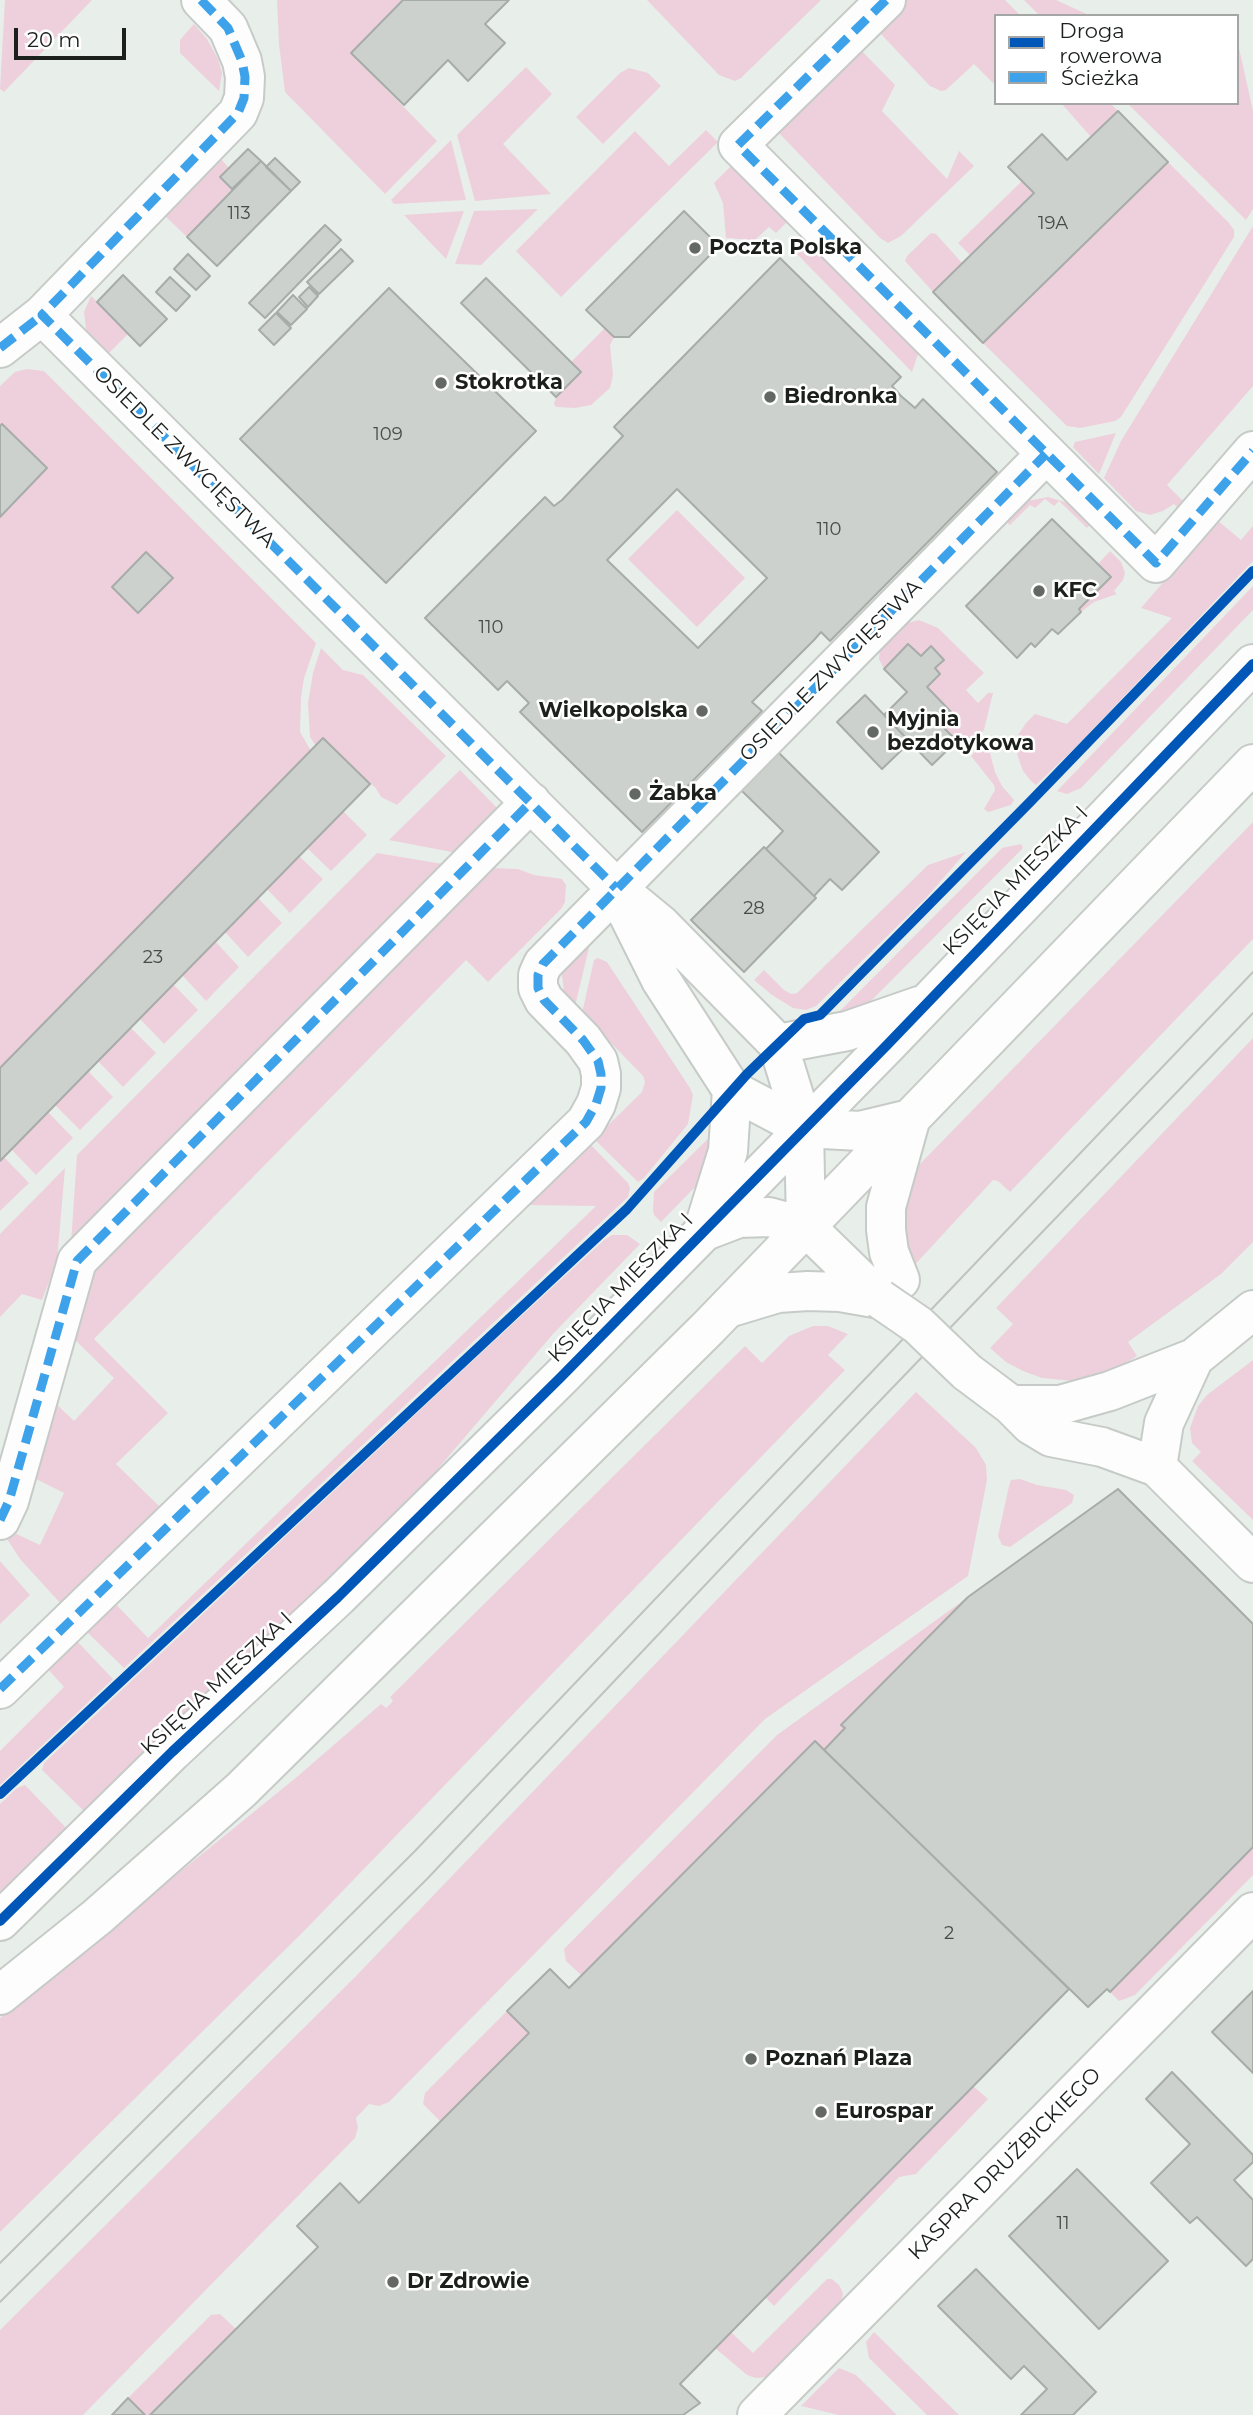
<!DOCTYPE html>
<meta charset="utf-8">
<style>
body{margin:0}
#map{position:relative;width:1253px;height:2415px;overflow:hidden;background:#e8efea;font-family:Montserrat,sans-serif}
canvas{display:block}
.legend{position:absolute;left:994px;top:14px;width:245px;height:91px;box-sizing:border-box;background:#fff;border:2px solid #a4a6a5;margin:0;padding:9px 12px;list-style:none;font-size:21px;color:#1c201d}
.legend li{display:flex;align-items:center;gap:14px;height:35px}
.legend b{width:35px;border:2px solid #a4a6a5}
.scale{position:absolute;left:14px;top:28px;width:112px;height:32px;box-sizing:border-box;border:4px solid #1c201d;border-top:0;padding-left:9px;font-size:21px;line-height:24px;white-space:nowrap;color:#1c201d;-webkit-text-stroke:5px #fff;paint-order:stroke}
</style>
<div id="map">
<canvas width="1253" height="2415"></canvas>
<ul class="legend">
<li><b style="height:9px;background:#0057b8"></b>Droga rowerowa</li>
<li><b style="height:9px;background:#3da2ea"></b>Ścieżka</li>
</ul>
<div class="scale">20 m</div>
</div>
<script>
const ctx = document.querySelector('canvas').getContext('2d');
ctx.lineJoin = 'round';
function paint(path, color) { ctx.fillStyle = color; ctx.fill(path, 'evenodd'); }
const poly = rows => new Path2D(rows.map(r => 'M' + r).join(''));
function trace(path, color, width, dash) { ctx.strokeStyle = color; ctx.lineWidth = width; ctx.lineCap = dash ? 'butt' : 'round'; ctx.setLineDash(dash || []); ctx.stroke(path); }
function label(font, color, halo, rows, align = 'center') {
  ctx.font = font + ' Montserrat,sans-serif'; ctx.lineWidth = 5; ctx.setLineDash([]); ctx.textBaseline = 'middle'; ctx.strokeStyle = halo; ctx.fillStyle = color; for (const [text, x, y, turn = 0] of rows) {
    ctx.save(); ctx.translate(x, y); ctx.rotate((+turn || 0) * Math.PI / 180); ctx.textAlign = isNaN(turn) ? turn : align; if (halo) ctx.strokeText(text, 0, 0); ctx.fillText(text, 0, 0); ctx.restore();
  }
}
paint(poly([
 [5,0,92,0,4,92,0,89],
 [277,0,403,0,351,53,437,141,385,194,285,92,279,44],
 [647,0,821,0,741,78,735,81,719,75],
 [901,0,1005,0,1021,16,996,16,996,86,974,64,946,90,941,91,930,86,880,33,879,29],
 [1024,0,1056,0,1091,16,1040,16],
 [194,24,207,39,218,59,222,73,219,91,180,53,180,40],
 [1237,39,1253,111,1253,209,1246,220,1127,103,1237,103],
 [858,47,895,85,882,111,947,179,959,151,974,166,901,236,888,243,880,238,777,131],
 [526,67,552,94,503,144,551,194,475,201,457,135],
 [629,68,648,73,661,86,603,144,576,117,620,73],
 [1061,103,1110,103,1118,111,1091,137],
 [706,130,718,142,561,297,516,251,635,131,669,166],
 [451,140,466,200,394,204,391,200],
 [221,159,229,168,220,177,232,189,187,237,165,216],
 [736,161,791,218,776,233,769,227,755,240,726,238,723,203,714,183],
 [1168,162,1229,223,1234,230,1234,237,1121,417,1115,421,1080,428,1067,426,983,343],
 [1022,181,1034,193,970,255,958,243],
 [538,209,481,265,455,264,474,211],
 [464,211,446,259,404,215],
 [1253,226,1253,386,1167,485,1186,504,1179,509,1174,504,1163,511,1150,515,1136,511,1104,478,1121,441],
 [931,233,936,234,962,263,933,292,905,261,907,256],
 [813,238,916,346,918,354,912,372,797,254],
 [91,296,129,333,105,357,93,343,86,329,84,312],
 [605,328,614,337,610,345,613,375,610,388,591,405,575,408,556,407,554,404,556,397,581,372,571,362],
 [27,369,44,371,316,643,304,678,301,698,300,732,311,751,0,1068,0,517,47,469,2,425,0,426,0,386,15,372],
 [1116,433,1099,474,1073,447,1075,442],
 [1048,497,1068,503,1091,524,1087,528,1059,501,1054,506,1045,499,1035,508,1030,505,1010,525,1004,520,1027,501],
 [677,510,745,578,697,627,628,559],
 [1217,520,1241,540,1253,526,1253,561,1075,748,1036,785,1031,781,1023,771,1017,754,1018,735,1026,723,1035,714,1067,724,1172,618,1141,608],
 [1110,551,1121,562,1125,573,1123,580,1114,591,1117,594,1094,602,1081,612,1079,609,1110,577,1098,564],
 [1253,586,1253,610,1081,788,1067,794,1057,791],
 [919,620,938,628,984,673,966,690,978,703,988,693,993,693,984,730,965,750,944,728,955,717,927,687,940,675,935,668,944,660,931,646,921,656,908,644,884,669,879,659,880,647,900,625],
 [321,648,343,670,363,675,446,756,397,805,381,797,375,787,316,746,310,737,308,703,313,673],
 [992,735,990,753,995,772,1002,786,1014,800,1011,805,988,812,984,809,995,790,994,785,971,756],
 [460,770,499,810,467,855,389,840],
 [343,811,367,835,331,871,307,848],
 [1253,822,1253,939,1010,1192,998,1181,993,1180,911,1269,898,1241,912,1176,919,1165],
 [1021,844,1023,848,871,1001,857,1013,826,1025,1002,848],
 [966,852,926,898,816,1006,806,1010,793,1008,772,995,754,980,764,970,784,990,791,994,797,993,928,865],
 [377,853,455,866,70,1258,77,1155],
 [299,856,323,879,290,913,267,889],
 [490,868,518,869,534,875,562,879,566,885,565,902,561,909,488,982,466,960,94,1339,168,1413,116,1464,160,1507,61,1604,20,1559,7,1539,10,1531,40,1545,64,1493,30,1476,48,1396,74,1421,114,1378,65,1330,87,1273],
 [258,898,282,923,248,957,225,932],
 [215,941,239,967,206,1001,182,975],
 [583,948,589,948,575,1006,564,992,562,976,563,970],
 [598,958,607,962,690,1088,693,1095,688,1124,644,1178,638,1182,594,1139,642,1092,645,1082,643,1076,582,1013,594,960],
 [173,984,198,1010,164,1044,140,1019],
 [131,1028,156,1053,123,1087,98,1061],
 [1253,1038,1253,1242,1221,1274,1128,1342,1137,1356,1124,1364,1101,1374,1072,1381,1042,1378,1023,1371,1006,1362,990,1348,1013,1324,996,1308],
 [88,1071,113,1097,80,1130,55,1105],
 [48,1112,73,1138,36,1175,11,1149],
 [717,1130,701,1181,661,1222,654,1215,653,1210,654,1192],
 [590,1144,628,1183,630,1188,628,1197,124,1668,84,1629,113,1601,148,1638,596,1206,528,1205],
 [4,1157,29,1183,0,1211,0,1161],
 [65,1168,57,1261,42,1300,22,1294,0,1317,0,1234],
 [612,1235,627,1235,640,1244,553,1334,424,1485,89,1816,42,1770,44,1763,483,1351,604,1240],
 [813,1326,828,1326,848,1334,828,1355,845,1370,307,1928,0,2232,0,2018,298,1776,381,1704,386,1708,393,1701,390,1697,745,1346,762,1363,789,1336],
 [1253,1360,1253,1520,1192,1461,1201,1452,1192,1443,1190,1428,1198,1406,1207,1395],
 [916,1392,976,1448,986,1465,987,1480,968,1576,765,1719,389,2102,379,2106,369,2104,356,2118,358,2128,355,2138,83,2415,0,2415,0,2330,356,1976],
 [1020,1479,1037,1485,1066,1490,1074,1495,1072,1503,1010,1547,1002,1545,998,1536,1009,1486,1011,1480],
 [0,1561,30,1595,0,1624],
 [968,1597,841,1724,845,1728,824,1750,814,1741,581,1975,566,1961,564,1949,777,1735],
 [74,1638,113,1679,0,1785,0,1751,64,1687,45,1666],
 [25,1785,72,1834,0,1905,0,1804,17,1788],
 [1253,1847,1253,1875,1135,1995,1119,2001,1110,1992],
 [507,2011,529,2033,441,2122,423,2104,425,2093],
 [973,2086,988,2099,916,2174,899,2177,774,2306,765,2297],
 [827,2279,832,2279,839,2285,843,2293,842,2301,775,2371,766,2377,756,2378,747,2375,715,2348,731,2332,753,2353],
 [220,2314,236,2329,150,2415,145,2415,128,2398,211,2315],
 [874,2332,959,2415,927,2415,869,2358,866,2342],
 [839,2368,856,2375,897,2415,839,2415,801,2406]
]), '#edd0dc');
const building = poly([
 [403,0,509,0,485,24,505,43,468,81,448,60,404,105,351,53,403,0],
 [1118,111,1168,162,983,343,933,292,1034,193,1008,167,1042,134,1067,160,1118,111],
 [248,149,261,161,232,189,220,177,248,149],
 [275,158,300,182,291,191,266,167,275,158],
 [261,161,291,191,217,266,187,237,261,161],
 [684,211,711,238,712,253,629,337,614,337,586,310,684,211],
 [325,225,341,240,265,318,249,303,325,225],
 [341,249,353,261,319,294,307,282,341,249],
 [188,254,210,276,196,290,174,269,188,254],
 [780,258,901,377,892,386,901,396,915,408,923,399,997,472,830,641,821,632,814,640,752,702,762,711,642,832,520,712,529,703,507,681,498,690,425,618,545,497,554,506,562,500,623,436,614,427,780,258],
 [677,489,767,578,698,648,607,560,677,489],
 [123,275,167,319,140,346,97,302,123,275],
 [170,277,190,296,176,311,156,292,170,277],
 [486,278,581,372,556,397,461,303,486,278],
 [309,287,318,296,308,307,299,297,309,287],
 [389,288,536,431,386,583,240,439,389,288],
 [293,295,307,309,291,325,277,312,293,295],
 [276,313,291,328,274,345,259,330,276,313],
 [2,424,47,468,0,517,0,426,2,424],
 [1052,519,1111,577,1079,609,1081,612,1058,634,1052,629,1035,647,1031,643,1017,658,966,606,1052,519],
 [146,552,173,578,138,613,112,587,146,552],
 [908,644,921,656,931,646,944,660,935,668,940,674,927,687,956,717,944,728,957,741,932,765,884,715,907,692,884,669,908,644],
 [865,695,910,742,882,769,837,722,865,695],
 [323,738,370,784,0,1161,0,1068,323,738],
 [778,752,879,852,842,890,830,879,814,896,766,849,783,831,741,790,778,752],
 [764,847,816,898,744,972,691,920,764,847],
 [1118,1489,1253,1624,1253,1847,1110,1992,1107,1989,1088,2007,824,1750,845,1728,841,1725,968,1597,1118,1489],
 [815,1741,1069,1989,680,2384,700,2403,683,2415,150,2415,318,2247,297,2226,340,2183,359,2203,529,2033,507,2011,550,1969,569,1988,815,1741],
 [1253,1991,1253,2073,1212,2032,1253,1991],
 [1172,2072,1253,2155,1253,2162,1234,2180,1253,2200,1253,2259,1246,2266,1197,2217,1190,2223,1151,2183,1190,2144,1146,2099,1172,2072],
 [1077,2169,1168,2261,1099,2329,1009,2236,1077,2169],
 [976,2269,1096,2392,1073,2415,1021,2415,1047,2389,1024,2366,1011,2379,938,2306,976,2269],
 [128,2398,145,2415,112,2415,128,2398]
]);
paint(building, '#ccd1cd');
trace(building, '#a7aca9', 2);
const minor = poly([
 [201,0,228,28,242,61,245,77,244,98,238,113,42,315,616,888,661,925,778,1044,804,1128,806,1227],
 [886,0,738,145,1156,563,1253,451],
 [0,348,42,315],
 [621,900,661,980,732,1090],
 [778,1044,847,1031,919,1006],
 [732,1090,804,1128,860,1131,910,1119],
 [704,1228,728,1151,732,1090],
 [705,1231,739,1218,769,1217,806,1227,880,1299],
 [900,1280,889,1252,886,1230,886,1207,910,1121],
 [728,1308,778,1293,808,1291,840,1292,880,1299],
 [967,1372,1011,1405,1031,1425,1051,1437,1102,1447,1157,1467,1253,1563],
 [1011,1405,1060,1405,1110,1391,1194,1358,1253,1310],
 [1157,1467,1164,1423,1194,1358],
 [0,1520,9,1501,77,1261,531,802],
 [0,1689,586,1122,596,1104,601,1088,601,1074,598,1061,583,1040,544,1000,538,988,538,975,543,964,1046,454],
 [0,1921,172,1752,338,1597,561,1377,887,1045,1253,664],
 [0,1995,97,1917,241,1790,708,1328,1253,764],
 [757,2415,1253,1912]
]);
trace(minor, '#c6cbc7', 42);
trace(minor, '#fcfdfc', 38);
trace(poly([
 [0,2263,414,1852,1253,972],
 [0,2302,427,1879,848,1434,1253,1013]
]), '#c0c2c0', 2);
const minorBridge = poly([
 [880,1299,918,1325,967,1372]
]);
trace(minorBridge, '#c6cbc7', 42, []);
trace(minorBridge, '#fcfdfc', 38);
trace(poly([
 [201,0,228,28,242,61,245,77,244,98,238,113,42,315,616,888],
 [886,0,738,145,1156,563,1253,451],
 [0,348,42,315],
 [0,1520,9,1501,77,1261,531,802],
 [0,1689,586,1122,596,1104,601,1088,601,1074,598,1061,583,1040,544,1000,538,988,538,975,543,964,1046,454]
]), '#3da2ea', 9, [18, 9]);
trace(poly([
 [0,1794,627,1209,747,1074,804,1019,820,1015,1031,801,1253,571],
 [0,1921,172,1752,338,1597,561,1377,887,1045,1253,664]
]), '#0057b8', 10);
for (const [x, y, r, color] of [
 [695,248,7,"#636865"],
 [441,383,7,"#636865"],
 [770,397,7,"#636865"],
 [1039,591,7,"#636865"],
 [702,711,7,"#636865"],
 [873,732,7,"#636865"],
 [635,794,7,"#636865"],
 [751,2059,7,"#636865"],
 [821,2112,7,"#636865"],
 [393,2282,7,"#636865"]
]) { const dot = new Path2D(); dot.arc(x, y, r, 0, 2 * Math.PI); ctx.fillStyle = color; ctx.fill(dot); trace(dot, '#fff', 2.5); }
label('18px', '#484c49', null, [
 ["113",239,214],
 ["19A",1053,224],
 ["109",388,435],
 ["110",829,530],
 ["110",491,628],
 ["28",754,909],
 ["23",153,958],
 ["2",949,1934],
 ["11",1063,2224]
]);
label('bold 21px', '#1c201d', '#fff', [
 ["Poczta Polska",709,248],
 ["Stokrotka",455,383],
 ["Biedronka",784,397],
 ["KFC",1053,591],
 ["Wielkopolska",688,711,"right"],
 ["Myjnia",887,720],
 ["bezdotykowa",887,744],
 ["Żabka",649,794],
 ["Poznań Plaza",765,2059],
 ["Eurospar",835,2112],
 ["Dr Zdrowie",407,2282]
], 'left');
label('21px', '#1c201d', '#fff', [
 ["OSIEDLE ZWYCIĘSTWA",184,457,45],
 ["OSIEDLE ZWYCIĘSTWA",831,671,-45],
 ["KSIĘCIA MIESZKA I",1016,881,-46],
 ["KSIĘCIA MIESZKA I",621,1288,-46],
 ["KSIĘCIA MIESZKA I",217,1684,-43],
 ["KASPRA DRUŻBICKIEGO",1005,2164,-45]
]);
</script>
